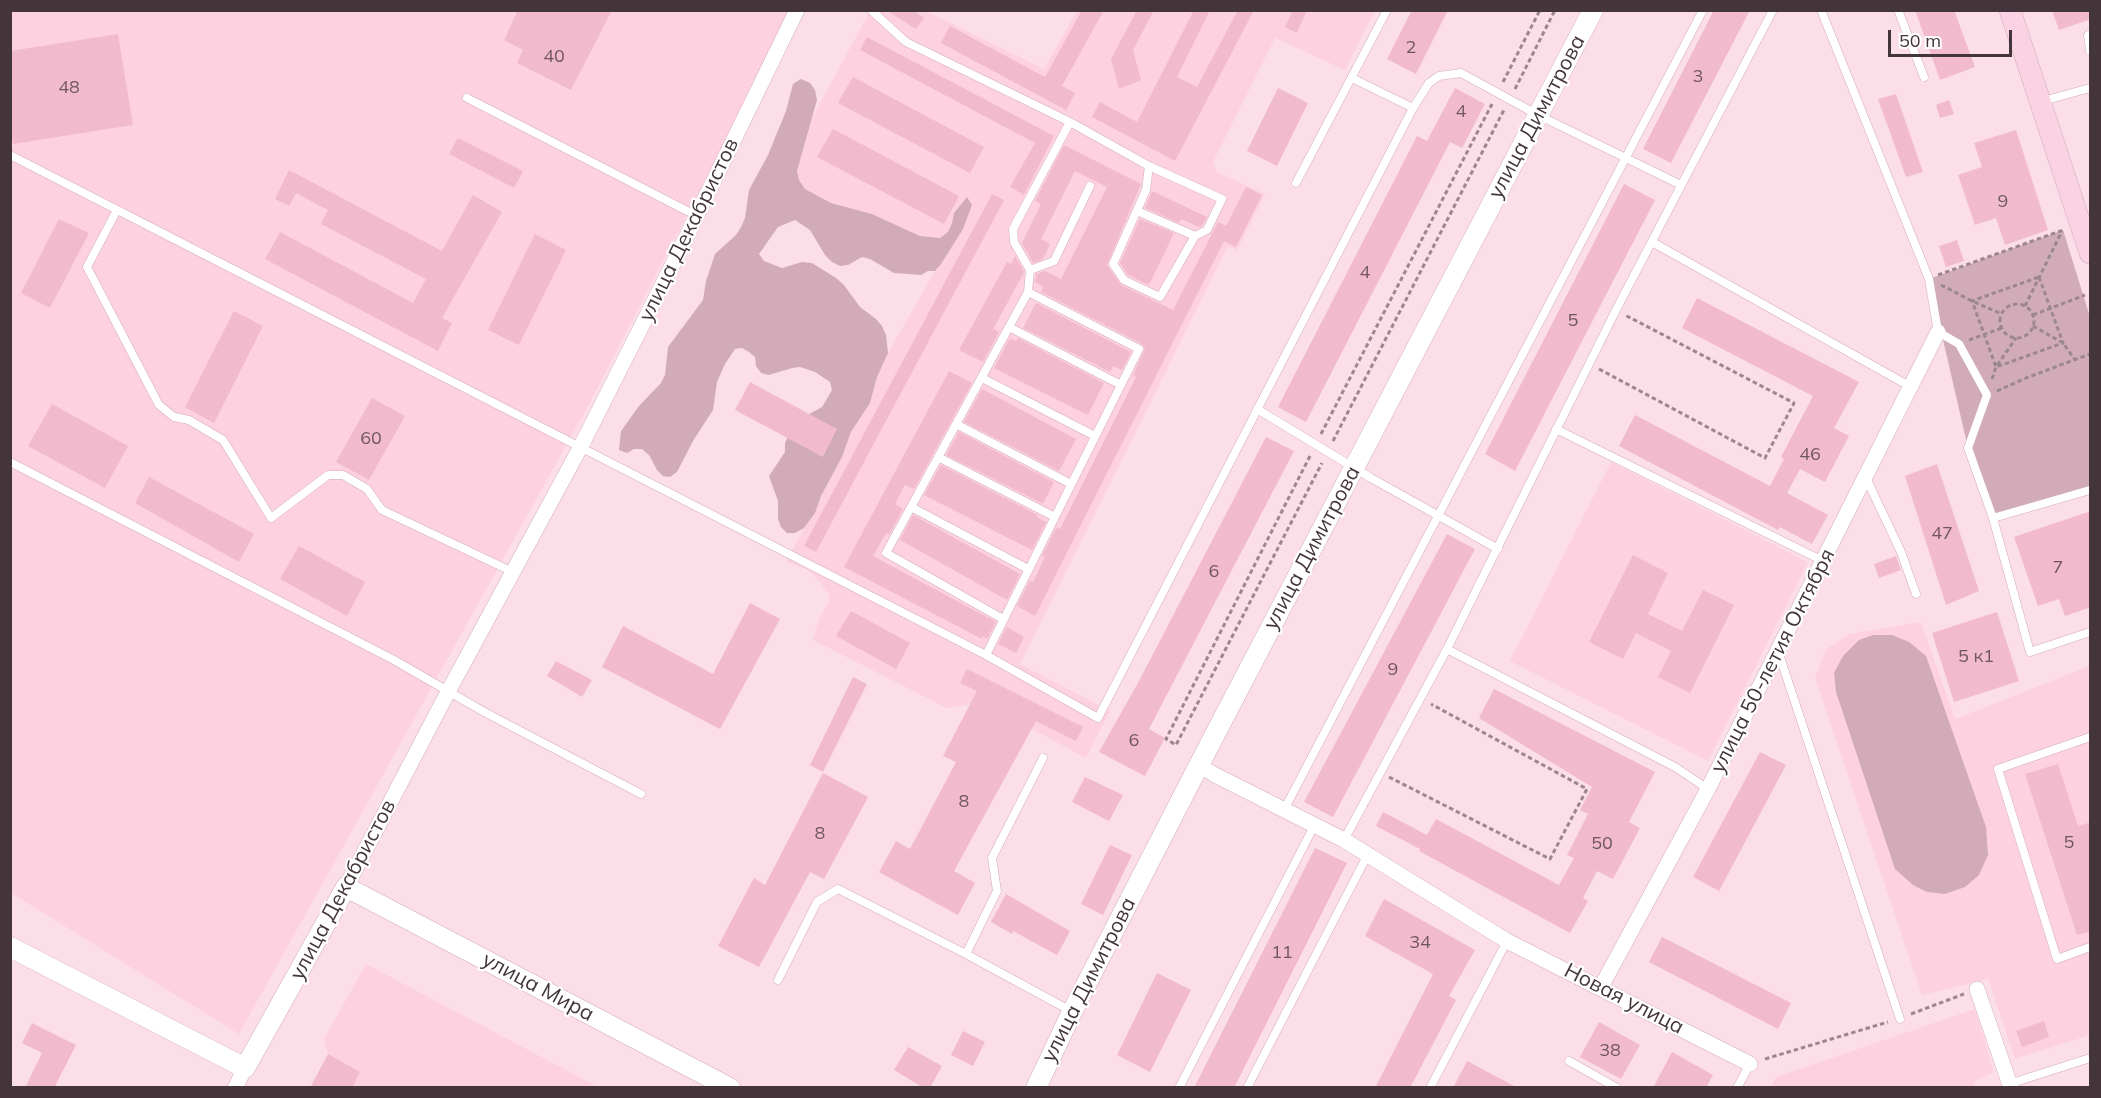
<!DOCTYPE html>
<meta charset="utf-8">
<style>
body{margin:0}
#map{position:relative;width:2101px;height:1098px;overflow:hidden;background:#fcdee8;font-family:Mulish,sans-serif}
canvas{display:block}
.frame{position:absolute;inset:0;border:12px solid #44353a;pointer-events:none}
.scale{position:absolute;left:1888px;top:30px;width:124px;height:27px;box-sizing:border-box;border:3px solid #44353a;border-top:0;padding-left:8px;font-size:18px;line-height:21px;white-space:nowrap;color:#44353a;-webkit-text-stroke:4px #fff;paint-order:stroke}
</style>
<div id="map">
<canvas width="2101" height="1098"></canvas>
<div class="frame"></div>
<div class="scale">50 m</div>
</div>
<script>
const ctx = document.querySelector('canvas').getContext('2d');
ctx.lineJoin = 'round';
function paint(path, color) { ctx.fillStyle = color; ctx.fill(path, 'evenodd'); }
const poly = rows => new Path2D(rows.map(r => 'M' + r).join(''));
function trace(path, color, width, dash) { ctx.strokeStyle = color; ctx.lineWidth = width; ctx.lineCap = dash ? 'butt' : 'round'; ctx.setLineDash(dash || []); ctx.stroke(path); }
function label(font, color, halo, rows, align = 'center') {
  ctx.font = font + ' Mulish,sans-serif'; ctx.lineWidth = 4.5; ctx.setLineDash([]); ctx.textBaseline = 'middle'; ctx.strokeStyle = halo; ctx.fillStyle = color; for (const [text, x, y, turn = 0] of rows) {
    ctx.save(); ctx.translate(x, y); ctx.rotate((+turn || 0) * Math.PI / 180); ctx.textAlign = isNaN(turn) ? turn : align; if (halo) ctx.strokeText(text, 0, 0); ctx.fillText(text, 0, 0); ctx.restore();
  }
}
paint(poly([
 [10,11,793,11,587,408,239,1034,11,893],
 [870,11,926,11,1044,69,1077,11,1375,11,1345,70,1275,38,1213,162,1217,172,1265,194,1237,250,1228,246,1020,664,1110,711,1086,758,982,702,947,708,813,640,819,619,829,601,829,594,812,573,802,567,786,562,804,528,815,513,821,496,842,457,851,432,870,403,877,377,888,353,935,271,954,243,972,205,967,198,954,213,952,223,948,232,940,238,920,236,872,214,831,203,805,189,799,180,797,171,811,120],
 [1611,462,1808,562,1708,761,1510,661],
 [1921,622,1955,719,2090,666,2090,1035,2015,1059,1988,979,1922,995,1815,678,1826,649,1850,634],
 [366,964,598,1087,310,1088,328,1054,324,1039],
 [1975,1009,1994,1072,1974,1082,1975,1087,1771,1087,1776,1077]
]), '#fed1e0');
paint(poly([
 [801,79,810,83,815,90,817,100,797,171,799,180,805,189,831,203,872,214,920,236,940,238,948,232,952,223,954,213,967,197,972,205,963,229,941,264,935,271,928,271,921,275,894,273,870,259,862,257,848,265,840,266,832,262,825,255,810,230,795,220,778,227,759,254,764,261,782,268,802,262,812,263,836,278,844,285,860,307,876,319,882,326,886,335,888,353,877,377,870,403,851,432,842,457,821,496,815,513,804,528,795,533,787,533,781,527,778,519,778,501,769,476,785,452,785,443,789,435,802,418,822,407,832,390,830,382,815,372,800,367,792,368,769,375,761,373,756,366,755,357,749,352,742,348,735,349,725,364,717,382,713,410,693,441,677,472,670,477,663,476,657,470,649,455,642,449,634,449,627,453,619,450,621,431,639,406,661,383,665,375,668,347,703,300,706,281,715,254,736,235,741,227,745,218,749,190,768,155,786,111,793,84],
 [2063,230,2090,317,2090,490,1993,518,1968,448,1929,279],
 [1873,635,1892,635,1909,642,1926,656,1986,827,1988,855,1979,875,1965,887,1945,894,1927,892,1913,885,1895,869,1836,692,1834,673,1843,656,1859,640]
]), '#d1acb8');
paint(poly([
 [518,10,612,10,571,90,517,63,523,50,504,40],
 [886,10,912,10,924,18,916,29],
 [1082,10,1104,10,1062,86,1075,93,1066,110,941,43,950,26,1045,77],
 [1137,10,1154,10,1133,50,1141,80,1119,89,1111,59],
 [1194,10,1210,10,1177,77,1197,87,1238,10,1254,10,1175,161,1092,117,1100,102,1137,122],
 [1293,10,1307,10,1297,33,1285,27],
 [1412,10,1448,10,1416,74,1387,59],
 [1714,10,1750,10,1671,163,1643,149],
 [1915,10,1954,10,1975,67,1940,80],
 [2052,10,2091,10,2091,19,2059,30],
 [118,34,133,125,13,144,10,128,10,51],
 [867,37,1054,136,1024,195,1010,187,1035,143,860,50],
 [853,77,984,147,970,173,838,103],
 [1278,88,1308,103,1277,166,1247,151],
 [1455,88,1485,104,1462,148,1450,142,1306,422,1278,407,1417,136,1427,141],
 [1896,94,1923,172,1906,177,1878,99],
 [1949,100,1954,114,1940,118,1936,105],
 [833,129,959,196,944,224,817,157],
 [2016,130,2048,230,2005,245,1996,218,1975,225,1958,175,1982,167,1974,143],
 [458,138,523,171,514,188,449,154],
 [1064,145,1141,184,1107,265,1121,285,1173,310,1218,222,1226,226,1246,187,1262,195,1236,247,1224,241,1035,616,1017,606,1030,580,1033,582,1045,557,1042,556,1056,528,1060,529,1136,377,1133,375,1145,349,1142,344,1041,292,1044,287,1035,282,1036,274,1045,271,1061,279,1107,187,1075,171,1041,239,1050,244,1043,259,1033,263,1022,243,1041,204,1035,201],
 [289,170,442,251,473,195,502,212,442,318,452,323,438,351,265,259,280,232,413,303,426,279,321,224,328,210,296,193,289,206,275,199],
 [1624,184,1655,200,1515,471,1485,454],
 [1152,191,1207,217,1202,226,1199,227,1181,219,1179,223,1145,208],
 [992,194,1004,200,816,552,804,546],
 [59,219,89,233,50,308,21,293],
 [1140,219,1174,233,1149,285,1128,275,1120,263],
 [535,234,566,250,519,345,488,330],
 [1957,240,1964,261,1946,267,1939,246],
 [1015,256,1024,271,1023,277,1022,276,993,329,999,332,983,362,959,350,1007,262,1011,264],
 [1697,298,1859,382,1834,428,1849,436,1825,482,1800,469,1787,493,1828,515,1812,544,1780,527,1778,530,1619,446,1635,415,1770,486,1784,459,1781,457,1813,396,1682,328],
 [1036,303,1131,352,1122,370,1113,366,1110,372,1023,328],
 [234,311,263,326,214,423,185,407],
 [1010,338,1016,341,1018,338,1104,383,1088,415,994,368],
 [949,371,972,383,914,489,905,485,895,504,903,509,889,535,886,533,873,556,996,622,987,639,983,636,982,639,844,567],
 [750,382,837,429,823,457,735,410],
 [982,389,1076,439,1059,471,964,422],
 [372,398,405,416,369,480,336,462],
 [52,404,128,446,105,488,28,446],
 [959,432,1054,482,1043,504,946,455],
 [1266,437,1294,451,1149,729,1165,738,1145,776,1099,752,1139,681],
 [1937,464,1979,591,1946,605,1905,476],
 [941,465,1038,515,1037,517,1046,522,1032,550,924,495],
 [149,477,254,534,239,562,135,503],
 [2091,511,2091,607,2065,616,2059,599,2038,606,2014,537],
 [913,515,1020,574,1007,600,900,540],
 [1447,534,1475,549,1333,817,1304,802],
 [299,546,365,582,347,616,280,579],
 [1633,555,1668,573,1648,614,1682,631,1703,590,1734,605,1690,693,1658,677,1671,651,1636,633,1623,659,1589,642],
 [1896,556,1901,570,1879,578,1874,564],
 [750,603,780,619,720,729,602,667,623,626,713,674],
 [851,611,910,643,896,669,836,636],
 [1997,612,2019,681,1954,702,1932,633],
 [1007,627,1024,637,1016,653,998,644],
 [556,661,592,680,582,697,547,676],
 [967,669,1083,727,1076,741,1036,721,954,871,975,883,958,915,879,872,896,841,910,849,956,762,943,756,977,691,960,683],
 [853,677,867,684,823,772,810,765],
 [1494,689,1655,772,1629,822,1640,828,1613,879,1597,871,1583,898,1588,901,1570,933,1419,851,1420,849,1376,826,1383,812,1427,835,1436,819,1559,885,1574,858,1567,855,1588,814,1580,810,1592,787,1479,718],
 [1760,752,1786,765,1719,891,1693,877],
 [2058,764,2078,826,2091,822,2091,931,2077,935,2025,774],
 [823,773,868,797,824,879,810,872,759,967,718,946,754,878,765,885],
 [1085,777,1123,795,1109,821,1072,802],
 [1110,845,1132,855,1103,915,1081,904],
 [1315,848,1347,863,1234,1088,1194,1088],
 [1006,894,1070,931,1057,955,1013,931,1012,934,991,922],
 [1384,899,1475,950,1449,996,1456,1000,1410,1088,1375,1088,1433,974,1365,936],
 [1662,937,1791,1003,1778,1029,1649,962],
 [1157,973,1191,990,1150,1072,1117,1055],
 [2044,1021,2049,1037,2022,1047,2016,1031],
 [1599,1022,1640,1045,1621,1079,1580,1057],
 [32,1023,76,1045,54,1088,25,1088,42,1053,22,1043],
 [963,1031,985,1042,973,1066,951,1055],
 [908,1047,942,1066,930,1088,924,1088,894,1070],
 [1672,1052,1713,1075,1706,1088,1653,1088],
 [328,1054,360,1072,352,1088,310,1088],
 [1467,1061,1518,1088,1453,1088]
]), '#f1bacd');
const service = poly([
 [871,10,906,42,1070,122,1149,166,1222,199,1207,230,1195,236,1160,297,1124,280,1113,264,1146,190,1149,166],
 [1821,10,1929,279,1938,332,1959,344,1987,395,1968,448,1993,518],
 [1898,10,1924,77],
 [2090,34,2088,35,2090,51],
 [1352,78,1413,108],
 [467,98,697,216],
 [2043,101,2090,88],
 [10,155,986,655,1098,718,1413,108,1429,83,1439,76,1461,73,1538,115,1681,185],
 [1296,183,1387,10],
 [117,210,87,267,159,405,174,417,189,420,223,440,271,518,328,475,343,475,367,489,382,510,513,572],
 [1137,211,1195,236],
 [1652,242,1911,387],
 [1030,270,1054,261,1090,186],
 [1009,327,1121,385],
 [982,378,1095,436],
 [1257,409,1371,478,1498,549],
 [956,424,1071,484],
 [1556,429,1823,561],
 [938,457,1055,517],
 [10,462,394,660,486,713,641,794],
 [1866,478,1901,552,1916,594],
 [2090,490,1993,518,2030,652,2090,632],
 [911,507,1028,569],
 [1003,619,886,553,1028,292,1030,270,1014,242,1013,229,1070,122],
 [1447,649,1675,767,1708,789],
 [1778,651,1900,1019],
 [986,655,1139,349,1028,292],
 [2090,737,1998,769,2057,959,2090,947],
 [1284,810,1703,10],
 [1344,840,1447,649,1616,310,1773,10],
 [966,954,997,891,992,858,1043,758],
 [778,980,817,902,838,889,966,954,1071,1011],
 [1569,1061,1617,1088],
 [2009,1084,2090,1058],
 [1179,1088,1314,826],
 [1247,1088,1368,854],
 [1430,1088,1507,941],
 [1737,1088,1750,1064]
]);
const minor = poly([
 [1199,765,1215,775,1344,840,1507,941,1750,1064],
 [346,887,449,690,580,448,682,246,797,10],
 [1601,987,1708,789,1938,332],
 [1977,989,2011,1088],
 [235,1088,245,1068]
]);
const tertiary = poly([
 [10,947,245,1068,346,887,730,1088],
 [1036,1088,1072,1012,1199,765,1593,10]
]);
const secondary = poly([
 [2010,10,2090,253]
]);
trace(service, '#d0acb9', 9);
trace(minor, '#d0acb9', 16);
trace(tertiary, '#d0acb9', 21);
trace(secondary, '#d0acb9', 22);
trace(poly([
 [1503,82,1540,10],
 [1515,89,1555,10],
 [1938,275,2063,230],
 [2039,277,2063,343,1996,367,1972,301,2039,277],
 [1941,285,1972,301,2002,314],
 '2000 321a17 17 0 1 1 34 0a17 17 0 1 1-34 0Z',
 [2025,306,2062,231],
 [2033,315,2085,295],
 [2033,326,2063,343,2075,360],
 [1969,340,2002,328],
 [1599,369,1765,458,1794,403,1625,315],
 [1992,379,1996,367,2016,338],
 [1997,391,2026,378,2090,354],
 [1321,434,1492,104],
 [1333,441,1505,108],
 [1310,456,1166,739,1176,745,1322,463],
 [1389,777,1550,859,1587,789,1431,704],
 [1911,1014,1964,994],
 [1765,1059,1888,1022]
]), '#9d878e', 3, [4.5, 3]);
trace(service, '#fff', 8);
trace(minor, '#fff', 15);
trace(tertiary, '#fff', 20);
trace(secondary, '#fad2e3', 21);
label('18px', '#6f565f', null, [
 ["2",1411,48],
 ["40",554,57],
 ["3",1698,77],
 ["48",69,88],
 ["4",1461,112],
 ["9",2003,202],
 ["4",1365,273],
 ["5",1573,321],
 ["60",371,439],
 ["46",1810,455],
 ["47",1942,534],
 ["7",2058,568],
 ["6",1214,572],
 ["5 к1",1976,657],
 ["9",1393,670],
 ["6",1134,741],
 ["8",964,802],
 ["8",820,834],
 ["5",2069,843],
 ["50",1602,844],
 ["34",1420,943],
 ["11",1282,953],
 ["38",1610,1051]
]);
label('21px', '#44353a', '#fff', [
 ["улица Димитрова",1537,117,-62],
 ["улица Декабристов",689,230,-64],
 ["улица Димитрова",1312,548,-62],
 ["улица 50-летия Октября",1773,661,-63],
 ["улица Декабристов",343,890,-62],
 ["улица Димитрова",1089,980,-63],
 ["улица Мира",538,987,28],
 ["Новая улица",1624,999,27]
]);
</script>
